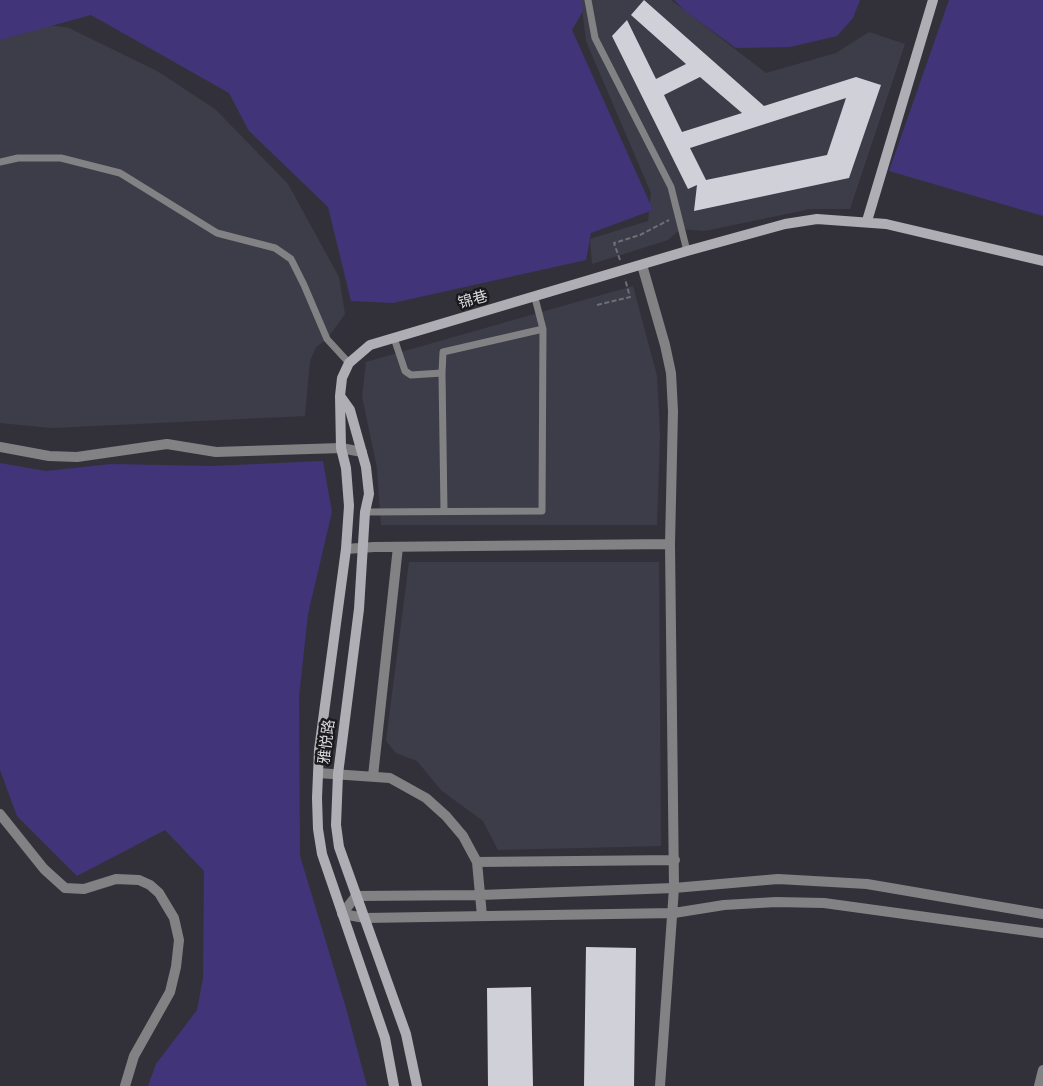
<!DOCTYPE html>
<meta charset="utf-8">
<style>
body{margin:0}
canvas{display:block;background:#323139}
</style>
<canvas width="1043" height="1086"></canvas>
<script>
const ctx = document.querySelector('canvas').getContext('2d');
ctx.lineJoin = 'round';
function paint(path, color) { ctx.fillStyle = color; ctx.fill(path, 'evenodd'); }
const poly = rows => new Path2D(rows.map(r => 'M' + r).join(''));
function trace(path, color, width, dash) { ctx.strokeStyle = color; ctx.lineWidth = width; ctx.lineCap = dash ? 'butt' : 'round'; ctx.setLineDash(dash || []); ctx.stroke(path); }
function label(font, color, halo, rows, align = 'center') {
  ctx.font = font + ' Rubik,"Noto Sans SC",sans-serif'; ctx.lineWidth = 5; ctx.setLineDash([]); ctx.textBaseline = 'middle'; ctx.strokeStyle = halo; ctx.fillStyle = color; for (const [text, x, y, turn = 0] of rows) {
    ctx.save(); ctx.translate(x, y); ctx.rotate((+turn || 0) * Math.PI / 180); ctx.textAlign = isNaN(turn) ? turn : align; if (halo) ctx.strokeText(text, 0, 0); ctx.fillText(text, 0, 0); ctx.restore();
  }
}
paint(poly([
 [581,0,671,0,766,73,836,53,869,32,905,44,850,209,810,209,705,231,681,229,668,240,592,264,590,239,648,221,651,193,586,41],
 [10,19,69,28,157,71,215,109,288,184,339,277,345,314,327,339,316,347,310,361,305,416,52,428,0,423,0,20],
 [633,286,657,376,660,435,657,525,381,525,377,468,362,396,366,362],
 [409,562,659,562,661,846,498,850,483,821,442,791,417,761,396,753,386,741]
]), '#3d3c49');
paint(poly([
 [0,0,582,0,583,11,572,30,653,210,591,233,586,260,393,303,351,301,328,207,249,131,229,93,91,15,0,40],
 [674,0,860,0,853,18,837,36,790,47,736,48,686,12],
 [949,0,1043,0,1043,216,889,171],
 [323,461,332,512,308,614,299,697,300,856,346,1008,367,1086,148,1086,156,1064,197,1010,203,978,204,871,165,830,77,876,17,816,0,770,0,463,46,471,111,464,213,466]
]), '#413478');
paint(poly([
 [644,0,764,106,856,77,881,85,849,178,694,211,697,185,688,189,612,36,627,20,656,79,686,64,631,15],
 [700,77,742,113,682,132,664,95],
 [846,98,827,155,706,180,690,148],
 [586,947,636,948,634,1086,584,1086],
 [531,987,533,1086,488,1086,487,988]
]), '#d0d0d9');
trace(poly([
 [620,260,614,243,640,235,669,220],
 [597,305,630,297,625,279]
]), '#6f6e75', 2, [5, 2.5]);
trace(poly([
 [588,0,595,38,671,187,687,251],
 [0,162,18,158,61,158,120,173,217,233,275,248,291,259,304,285,327,339,349,363],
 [394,338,405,371,411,375,442,373,444,511],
 [442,373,443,352,543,329],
 [365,512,542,511,543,329,535,298]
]), '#828285', 7);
trace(poly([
 [642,265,665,345,671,373,673,411,670,544,674,888,660,1086],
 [0,447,49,456,77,457,167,444,216,452,341,448,362,452],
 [346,549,374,547,670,544],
 [318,773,390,778,426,798,446,816,463,836,477,862,482,916],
 [373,776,398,547],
 [0,814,44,869,65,888,84,889,116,879,139,880,150,885,159,893,174,918,179,940,176,967,170,992,134,1056,125,1086],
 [477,862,675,860],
 [1043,914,867,884,778,879,674,888,480,895,356,896,342,914,365,918,674,913,724,905,776,902,824,903,1043,933],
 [1039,1086,1043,1070]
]), '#828285', 10);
trace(poly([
 [867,221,933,0],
 [340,396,350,410,366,467,369,494,365,512,359,609,338,774,336,825,339,847,406,1034,417,1086],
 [394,1086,385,1038,322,854,318,829,317,798,319,750,346,549,349,506,346,468,341,448,340,396,342,378,349,363,370,345,687,251,785,224,817,219,886,224,1043,261]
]), '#afaeb5', 10);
label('15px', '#d9d9de', '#1a1a1d', [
 ["锦巷",473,300,-16],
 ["雅悦路",327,742,-83]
]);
</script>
